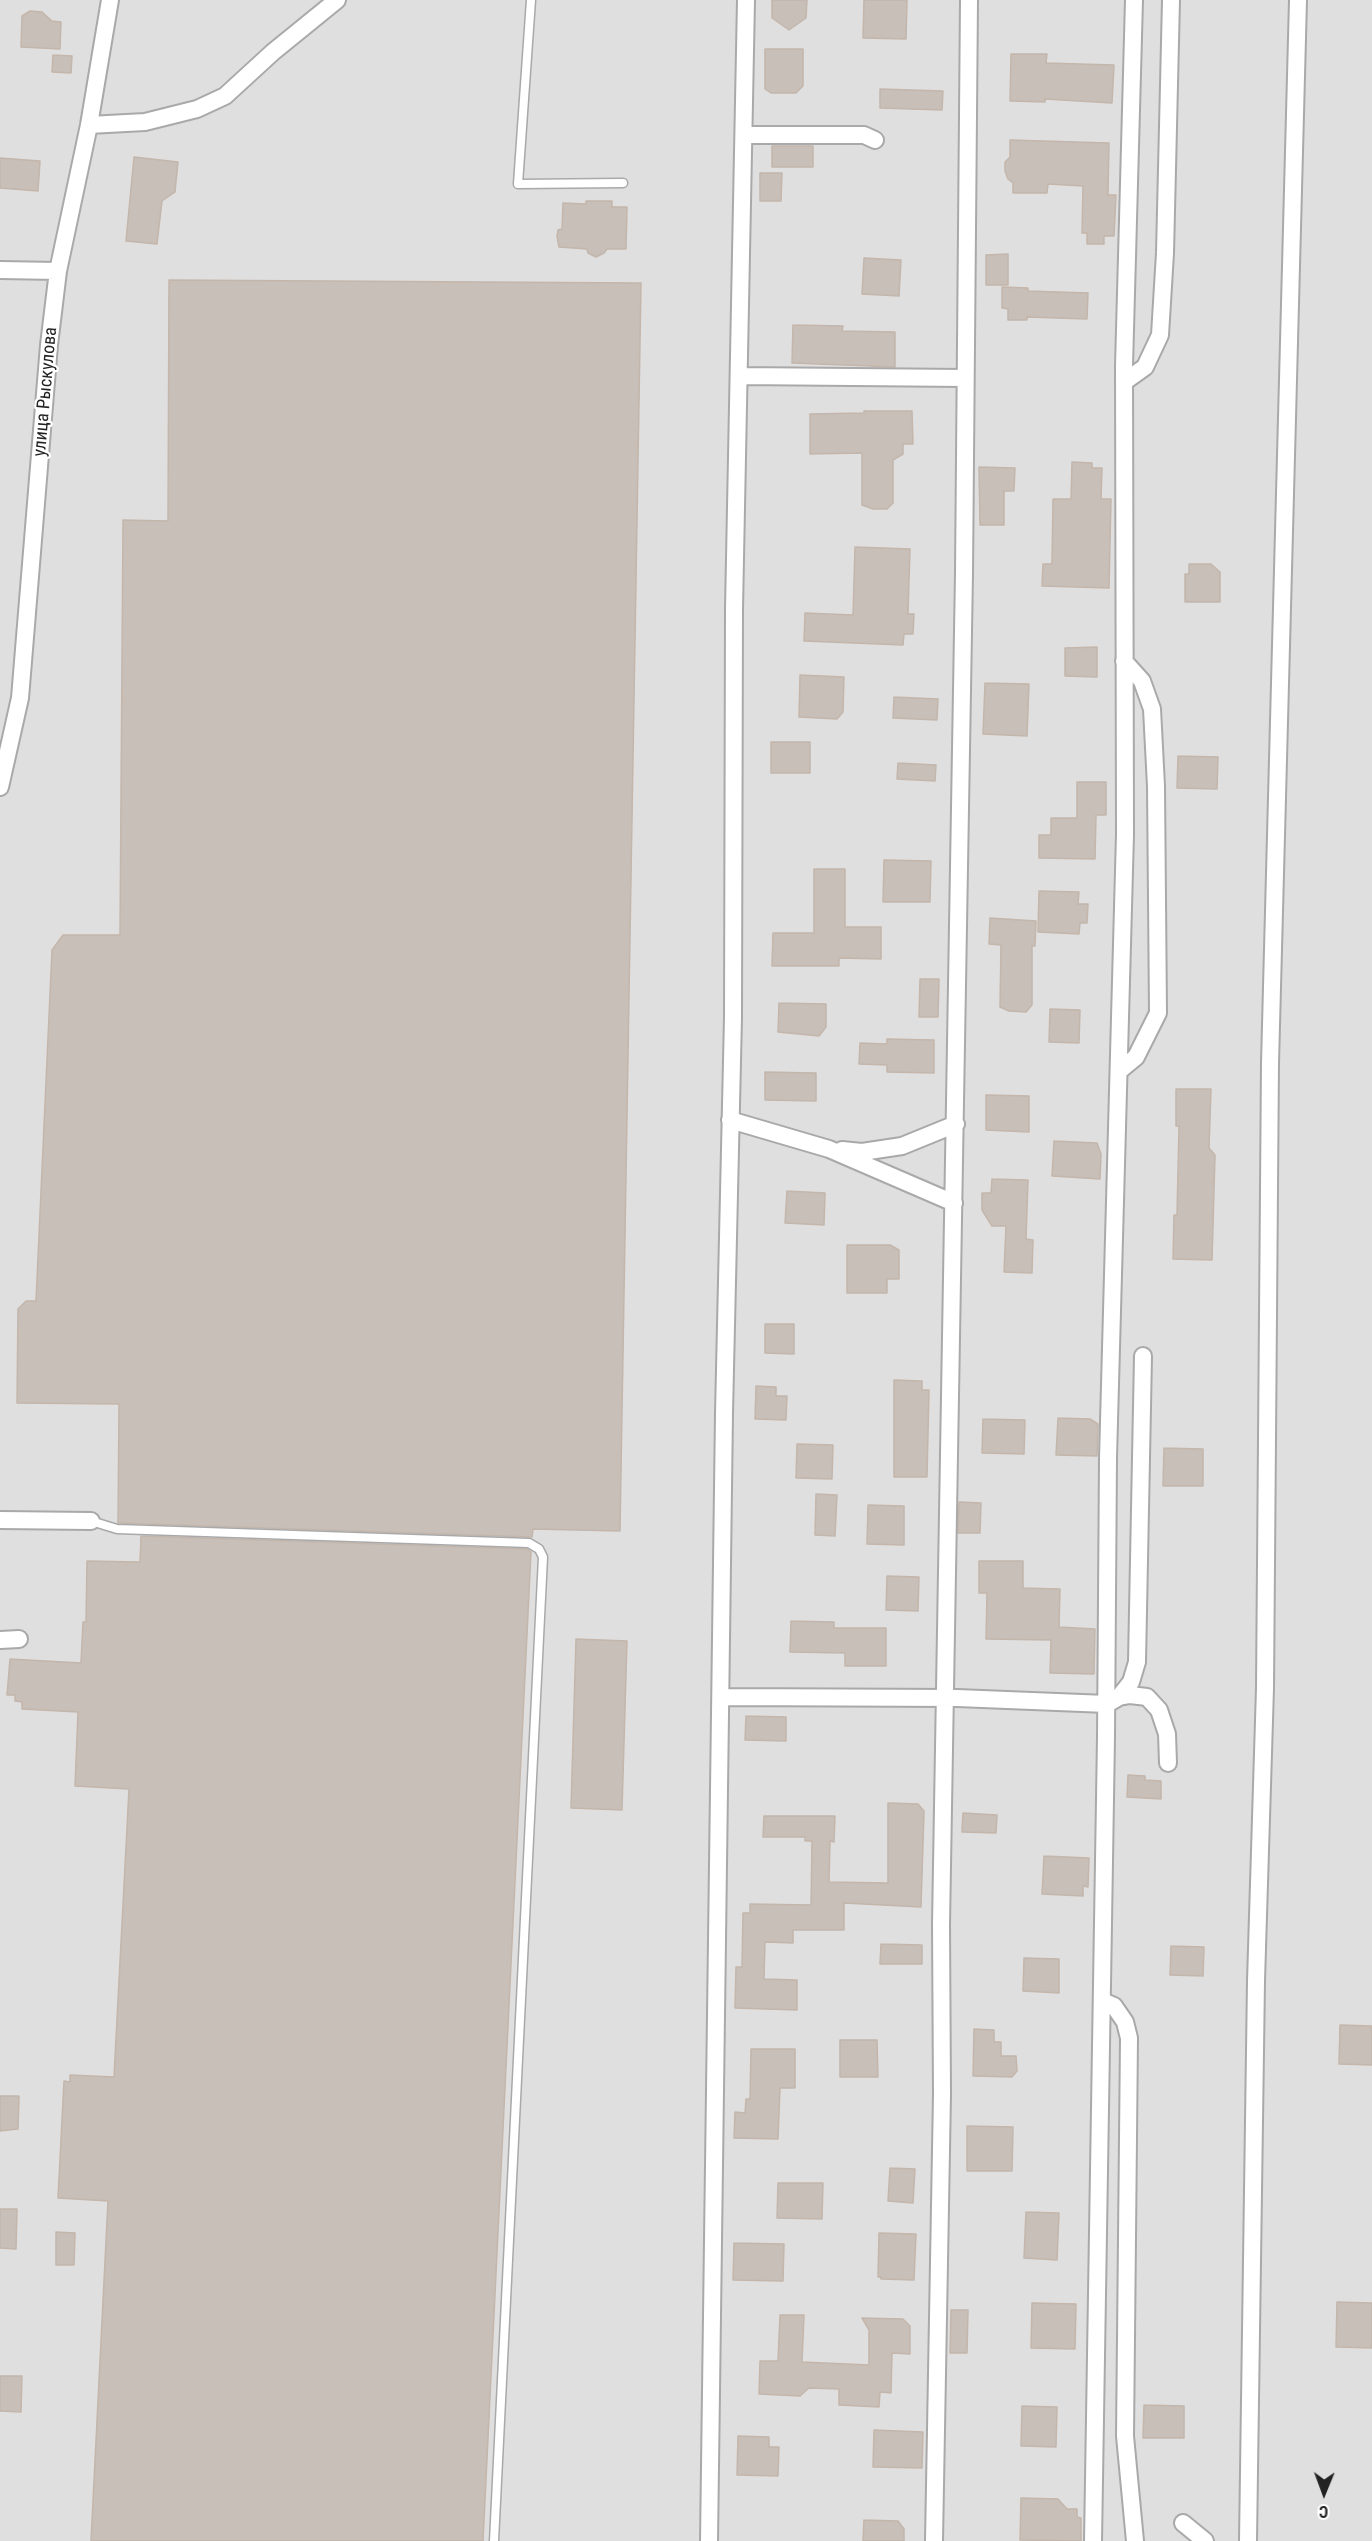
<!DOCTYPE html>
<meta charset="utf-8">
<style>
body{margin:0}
#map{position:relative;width:1372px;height:2541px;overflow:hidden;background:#f2efe9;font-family:"Roboto Condensed",sans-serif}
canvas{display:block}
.north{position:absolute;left:1294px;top:2463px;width:60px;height:60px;-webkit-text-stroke:4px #fff;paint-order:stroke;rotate:181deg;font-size:16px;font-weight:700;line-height:24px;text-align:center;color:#222}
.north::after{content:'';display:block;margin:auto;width:21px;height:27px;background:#222;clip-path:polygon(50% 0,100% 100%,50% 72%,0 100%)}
</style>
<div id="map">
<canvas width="1372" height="2541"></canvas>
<div class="north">С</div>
</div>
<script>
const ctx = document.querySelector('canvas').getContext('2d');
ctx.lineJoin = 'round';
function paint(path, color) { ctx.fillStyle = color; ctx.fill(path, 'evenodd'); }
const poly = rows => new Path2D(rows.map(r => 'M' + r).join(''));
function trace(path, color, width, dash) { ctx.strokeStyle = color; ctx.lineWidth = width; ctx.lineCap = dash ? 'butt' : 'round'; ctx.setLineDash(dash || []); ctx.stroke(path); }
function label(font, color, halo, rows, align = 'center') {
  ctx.font = font + ' "Roboto Condensed",sans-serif'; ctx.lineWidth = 4.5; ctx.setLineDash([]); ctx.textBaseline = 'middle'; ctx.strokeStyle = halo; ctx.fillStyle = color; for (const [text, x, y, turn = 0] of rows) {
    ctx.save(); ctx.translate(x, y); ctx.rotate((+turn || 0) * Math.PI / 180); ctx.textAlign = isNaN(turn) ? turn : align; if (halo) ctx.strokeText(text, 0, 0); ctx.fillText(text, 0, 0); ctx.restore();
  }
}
paint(poly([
 [0,0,1372,0,1372,2541,0,2541]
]), '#e0dfdf');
const building = poly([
 [772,0,807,0,806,18,789,30,772,18,772,0],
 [864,0,907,0,906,39,863,38,864,0],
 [30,11,42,12,52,21,61,22,60,49,21,47,22,16,30,11],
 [765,49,803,49,803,86,796,93,771,93,765,89,765,49],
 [1011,54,1047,54,1046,63,1114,65,1112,103,1045,99,1045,102,1010,101,1011,54],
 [53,55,72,56,71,73,52,72,53,55],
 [880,89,943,91,942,110,880,108,880,89],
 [1010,140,1109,143,1108,195,1116,195,1114,236,1104,236,1104,244,1087,244,1087,233,1082,233,1083,186,1048,184,1047,193,1013,193,1013,183,1008,179,1005,171,1005,162,1010,157,1010,140],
 [772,146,813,146,813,167,772,167,772,146],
 [134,157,178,162,175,192,162,201,157,244,126,241,134,157],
 [0,158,40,161,38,191,0,188,0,158],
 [760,173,782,173,781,201,760,201,760,173],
 [586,201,612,201,612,207,627,207,626,249,607,249,604,253,596,257,588,253,587,249,559,247,557,236,558,230,562,229,563,203,586,204,586,201],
 [1008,254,1008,285,986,285,986,255,1008,254],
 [864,258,901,260,899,296,862,294,864,258],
 [169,280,641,283,620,1531,533,1529,532,1537,118,1523,119,1404,17,1403,18,1309,26,1301,36,1301,52,950,63,935,120,935,123,520,168,521,169,280],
 [1002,287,1028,288,1028,291,1088,293,1087,319,1027,317,1027,320,1008,320,1008,309,1002,308,1002,287],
 [793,325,843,326,842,331,895,332,895,367,792,363,793,325],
 [864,411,912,411,913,444,903,444,903,454,893,460,893,503,887,509,873,509,862,505,862,453,810,454,810,414,864,413,864,411],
 [1072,462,1092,463,1092,468,1102,468,1101,499,1111,499,1109,588,1042,586,1043,564,1052,564,1053,499,1071,499,1072,462],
 [979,467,1015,468,1014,491,1004,491,1004,525,980,525,979,467],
 [855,547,910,549,908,614,914,614,913,634,904,634,903,645,804,641,805,613,853,615,855,547],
 [1189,564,1211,564,1220,572,1220,602,1185,602,1185,574,1189,574,1189,564],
 [1097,647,1097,677,1065,676,1065,648,1097,647],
 [800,675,844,677,843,712,837,719,799,717,800,675],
 [985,683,1029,684,1027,736,983,734,985,683],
 [894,697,938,699,937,720,893,718,894,697],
 [771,742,810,742,810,773,771,773,771,742],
 [1178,756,1218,757,1217,789,1177,788,1178,756],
 [898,763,936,765,935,781,897,779,898,763],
 [1077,782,1106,782,1106,815,1096,815,1095,859,1039,858,1039,835,1051,835,1051,818,1077,818,1077,782],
 [884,860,931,861,930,902,883,902,884,860],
 [814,869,845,869,845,927,881,927,881,959,839,958,839,966,772,966,773,933,814,933,814,869],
 [1039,891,1079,892,1078,904,1088,904,1087,923,1080,923,1079,934,1038,932,1039,891],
 [990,918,1036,921,1035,946,1032,946,1032,1005,1026,1012,1009,1011,1000,1007,1001,945,989,944,990,918],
 [920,979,939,979,938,1017,919,1017,920,979],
 [779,1003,826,1004,826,1027,819,1036,778,1032,779,1003],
 [1050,1009,1080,1010,1079,1043,1049,1042,1050,1009],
 [887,1039,934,1040,934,1073,887,1072,887,1065,859,1064,860,1043,887,1044,887,1039],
 [765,1072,816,1073,816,1101,765,1100,765,1072],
 [1176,1089,1211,1089,1209,1148,1215,1155,1212,1260,1173,1259,1174,1215,1177,1215,1179,1126,1176,1126,1176,1089],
 [986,1095,1029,1096,1029,1132,986,1130,986,1095],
 [1054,1141,1097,1143,1101,1154,1100,1179,1052,1176,1054,1141],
 [992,1179,1028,1180,1026,1239,1033,1240,1032,1273,1004,1272,1006,1226,992,1226,982,1210,982,1193,991,1193,992,1179],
 [787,1191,825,1193,824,1225,785,1223,787,1191],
 [847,1245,890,1245,899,1250,899,1279,887,1279,887,1293,847,1293,847,1245],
 [765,1324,794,1324,794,1354,765,1353,765,1324],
 [894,1380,922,1381,922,1390,929,1390,927,1477,894,1477,894,1380],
 [756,1386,776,1387,776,1396,787,1396,786,1420,755,1419,756,1386],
 [1058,1418,1090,1419,1098,1424,1097,1456,1056,1455,1058,1418],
 [983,1419,1025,1420,1024,1454,982,1453,983,1419],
 [797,1444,833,1445,832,1479,796,1478,797,1444],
 [1164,1448,1203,1449,1203,1486,1163,1486,1164,1448],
 [816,1494,837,1495,835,1536,815,1535,816,1494],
 [959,1502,981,1503,980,1533,958,1533,959,1502],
 [868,1505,904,1506,904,1545,867,1544,868,1505],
 [141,1536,527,1549,531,1552,483,2541,91,2541,108,2201,58,2198,64,2081,70,2082,70,2075,114,2077,129,1789,75,1786,78,1712,22,1709,22,1702,15,1701,15,1695,7,1695,10,1659,81,1663,83,1622,86,1622,87,1561,140,1562,141,1536],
 [979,1561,1023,1561,1023,1588,1060,1589,1059,1627,1095,1629,1094,1674,1050,1673,1051,1640,986,1639,987,1593,979,1593,979,1561],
 [887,1576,919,1577,918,1611,886,1610,887,1576],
 [791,1621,834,1622,834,1628,886,1628,886,1666,845,1666,845,1653,790,1652,791,1621],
 [576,1639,627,1641,622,1810,571,1808,576,1639],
 [746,1716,786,1717,786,1741,745,1740,746,1716],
 [1128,1775,1145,1776,1145,1780,1161,1781,1161,1799,1127,1797,1128,1775],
 [888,1803,918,1804,924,1811,921,1907,844,1903,844,1930,793,1930,793,1943,765,1942,764,1979,797,1980,797,2010,735,2008,736,1967,742,1967,743,1913,750,1913,750,1904,811,1905,812,1841,805,1841,805,1837,763,1837,764,1816,835,1816,834,1842,830,1841,829,1882,888,1883,888,1803],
 [963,1813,997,1815,996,1833,962,1832,963,1813],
 [1044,1856,1089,1858,1088,1887,1083,1886,1083,1896,1042,1894,1044,1856],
 [881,1944,922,1945,922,1964,880,1964,881,1944],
 [1171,1946,1204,1947,1203,1976,1170,1975,1171,1946],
 [1024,1958,1059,1959,1059,1993,1023,1991,1024,1958],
 [1340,2025,1372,2026,1372,2065,1339,2064,1340,2025],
 [974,2029,994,2030,994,2042,1001,2042,1001,2056,1016,2056,1017,2071,1012,2077,973,2076,974,2029],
 [840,2040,877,2040,878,2077,840,2077,840,2040],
 [751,2049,795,2049,795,2088,780,2088,778,2139,734,2138,735,2112,745,2113,746,2099,750,2099,751,2049],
 [0,2096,19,2096,18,2129,0,2131,0,2096],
 [967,2126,1013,2127,1012,2171,967,2171,967,2126],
 [890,2168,915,2169,913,2203,888,2201,890,2168],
 [778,2183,823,2183,822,2219,777,2218,778,2183],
 [0,2209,17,2209,16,2249,0,2248,0,2209],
 [1026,2212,1059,2213,1057,2260,1024,2258,1026,2212],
 [56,2232,75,2233,74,2265,56,2265,56,2232],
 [879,2233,916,2234,914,2280,881,2279,881,2277,878,2277,879,2233],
 [734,2243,784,2244,783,2281,733,2280,734,2243],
 [1337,2302,1372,2303,1372,2348,1336,2347,1337,2302],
 [1032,2303,1076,2304,1075,2349,1031,2348,1032,2303],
 [951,2310,968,2310,967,2353,950,2353,951,2310],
 [780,2315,804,2315,802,2362,869,2365,869,2330,862,2318,903,2319,910,2326,910,2354,892,2353,891,2393,880,2392,879,2407,839,2405,839,2389,809,2388,800,2396,759,2394,760,2361,778,2361,780,2315],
 [0,2376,22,2376,21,2412,0,2411,0,2376],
 [1144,2405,1184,2406,1184,2438,1143,2438,1144,2405],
 [1022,2406,1057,2407,1056,2447,1021,2446,1022,2406],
 [874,2430,923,2432,922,2468,873,2467,874,2430],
 [738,2436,769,2437,769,2447,779,2447,778,2476,737,2475,738,2436],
 [1021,2498,1058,2499,1067,2509,1077,2509,1077,2517,1081,2518,1081,2541,1020,2540,1021,2498],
 [864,2520,898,2521,904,2529,904,2541,863,2541,864,2520]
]);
paint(building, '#c7bfb8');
trace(building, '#c4b6ab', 1.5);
const service = poly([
 [531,0,518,184,623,183],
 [91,1521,117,1529,529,1543,539,1549,543,1557,494,2541]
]);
const minor = poly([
 [89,125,145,122,197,109,225,96,273,52,337,0],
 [744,135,864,135,875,140],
 [0,270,58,271],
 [740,376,965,378],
 [1124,382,1145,367,1160,335,1165,253,1171,0],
 [0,787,20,698,49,345,58,271,89,125,110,0],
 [1119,1071,1136,1057,1158,1013,1156,786,1152,709,1142,681,1124,661],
 [730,1120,829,1149,954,1203],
 [842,1150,862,1152,902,1146,956,1124],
 [0,1520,91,1521],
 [0,1640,19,1639],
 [721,1697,957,1698,1107,1704,1119,1697,1131,1682,1137,1662,1143,1356],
 [1119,1697,1130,1695,1147,1697,1159,1710,1167,1734,1168,1763],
 [1102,2001,1114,2006,1125,2022,1129,2038,1125,2436,1135,2541],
 [1183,2523,1205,2541],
 [709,2541,724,1413,733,1017,734,609,746,0],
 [934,2541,942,2094,941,1924,964,573,969,0],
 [1093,2541,1106,1737,1108,1458,1125,834,1124,366,1134,0],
 [1248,2541,1256,1981,1265,1688,1270,1063,1298,0]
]);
trace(service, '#a9a9a9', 11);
trace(minor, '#a9a9a9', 20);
trace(service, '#fff', 8);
trace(minor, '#fff', 16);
label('18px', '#222', '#fff', [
 ["улица Рыскулова",46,392,-85]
]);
</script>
